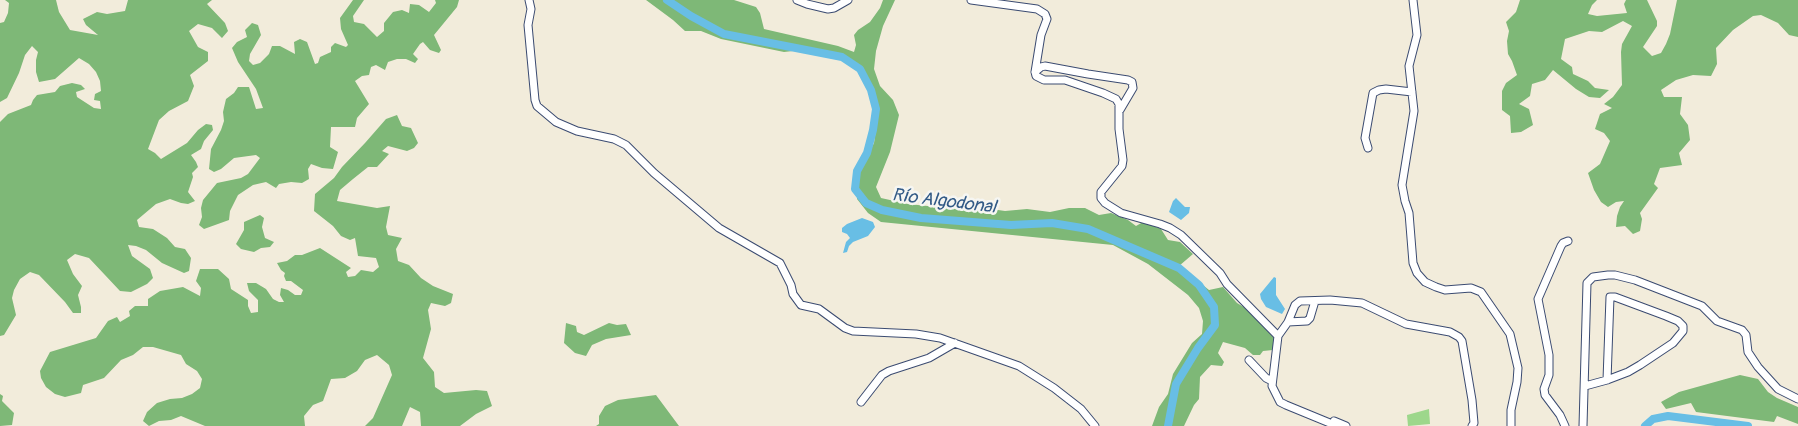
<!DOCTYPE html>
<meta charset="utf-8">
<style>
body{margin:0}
canvas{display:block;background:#f2ecdb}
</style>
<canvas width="1798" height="426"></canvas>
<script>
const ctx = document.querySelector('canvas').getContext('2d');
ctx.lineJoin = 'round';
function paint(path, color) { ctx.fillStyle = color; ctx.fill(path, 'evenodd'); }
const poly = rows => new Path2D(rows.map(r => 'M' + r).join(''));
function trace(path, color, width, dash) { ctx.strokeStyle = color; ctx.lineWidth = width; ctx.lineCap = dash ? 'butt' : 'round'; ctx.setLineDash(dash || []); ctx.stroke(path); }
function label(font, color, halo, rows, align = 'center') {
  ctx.font = font + ' Pangolin,sans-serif'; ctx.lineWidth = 5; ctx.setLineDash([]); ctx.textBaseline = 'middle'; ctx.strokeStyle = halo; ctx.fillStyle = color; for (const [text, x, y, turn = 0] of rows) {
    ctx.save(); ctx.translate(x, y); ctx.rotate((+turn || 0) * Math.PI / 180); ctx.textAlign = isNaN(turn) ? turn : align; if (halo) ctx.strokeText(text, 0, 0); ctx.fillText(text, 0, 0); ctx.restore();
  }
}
paint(poly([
 [1429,409,1430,424,1408,426,1407,415]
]), '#9dd78b');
paint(poly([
 [5,0,56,0,59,12,70,30,98,35,86,25,83,19,97,12,107,14,125,11,128,0,212,0,207,4,225,23,228,31,222,38,212,28,198,24,189,31,198,47,208,52,208,61,190,75,194,86,188,101,169,111,159,120,148,149,155,153,161,159,187,143,198,130,206,124,212,125,213,130,204,141,201,149,191,155,196,162,198,167,192,173,193,177,188,192,195,201,188,204,181,203,170,199,156,204,137,220,139,227,153,229,167,238,175,247,185,249,191,258,189,271,184,273,162,263,146,250,136,246,128,245,132,256,150,269,153,278,147,284,131,292,120,291,89,258,75,254,67,260,73,274,82,286,78,295,81,307,81,313,73,313,65,302,39,275,30,272,20,279,14,290,12,298,16,315,4,335,0,336,0,122,8,114,31,105,33,100,37,95,55,92,60,86,72,83,81,85,85,89,76,92,77,97,94,108,101,109,100,101,94,100,95,94,101,91,100,81,96,72,89,64,79,58,55,79,39,82,36,72,36,60,38,52,32,46,25,55,19,73,7,98,0,102,0,23,4,22,8,13,9,3],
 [353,0,364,0,353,16,354,22,364,24,377,37,384,31,384,23,393,12,402,10,409,13,410,4,419,5,429,12,436,3,435,0,459,0,457,7,434,35,441,50,439,53,430,50,423,42,420,44,413,54,418,59,415,63,406,59,397,59,388,62,385,70,376,65,371,67,369,75,362,76,355,81,369,104,357,118,355,127,331,127,330,147,338,152,333,169,322,168,311,164,308,169,309,179,302,183,291,182,279,184,276,188,266,182,253,185,238,195,230,211,229,220,204,229,199,225,202,217,201,208,203,200,217,183,241,178,248,174,260,158,256,155,234,158,221,169,214,172,209,169,211,149,221,130,224,121,223,112,226,99,234,93,238,87,249,87,256,109,263,108,256,89,238,62,232,48,237,42,247,37,245,30,252,23,258,25,261,35,250,54,249,61,253,65,260,63,269,54,272,46,280,46,295,54,294,42,300,39,307,42,315,64,318,63,320,57,331,52,331,47,335,43,346,47,348,45,341,29,340,18],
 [646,0,734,0,756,7,760,13,764,29,838,46,854,52,856,45,854,35,858,30,870,22,880,8,883,0,895,0,883,26,876,51,874,69,880,86,893,100,899,115,890,152,876,187,881,198,908,204,966,210,971,203,991,209,1005,211,1027,209,1050,212,1069,208,1085,208,1099,215,1111,213,1128,220,1136,226,1143,222,1161,229,1168,240,1180,242,1193,254,1179,266,1209,290,1223,287,1237,303,1247,309,1274,338,1273,350,1263,351,1260,355,1253,355,1245,348,1223,342,1218,353,1224,362,1222,366,1211,365,1200,377,1199,399,1194,405,1184,426,1152,426,1159,407,1168,394,1173,374,1192,343,1202,334,1203,321,1199,308,1188,295,1148,264,1113,245,881,222,868,213,857,199,857,177,874,143,878,115,872,89,860,69,842,56,811,49,784,52,721,39,701,31,685,31,673,20],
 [1520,0,1597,0,1592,5,1588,14,1597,16,1627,13,1624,4,1626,0,1647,0,1657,21,1657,26,1643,47,1652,56,1661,53,1666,44,1670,34,1677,0,1798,0,1798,37,1789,35,1778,23,1761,15,1753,16,1733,30,1716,48,1717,64,1711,76,1693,75,1676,80,1661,90,1664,97,1682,97,1680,114,1688,125,1690,140,1679,153,1682,165,1660,168,1654,184,1658,188,1640,213,1642,219,1640,231,1633,234,1625,226,1616,227,1617,216,1620,207,1624,201,1616,202,1608,207,1601,202,1594,190,1588,173,1600,164,1610,141,1604,133,1595,129,1600,114,1612,108,1604,104,1613,97,1622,85,1621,52,1622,44,1632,26,1623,21,1602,32,1589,31,1565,39,1561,59,1572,67,1573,74,1588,81,1595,88,1609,90,1600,98,1589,97,1576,89,1553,70,1545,80,1532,84,1530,96,1519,104,1529,109,1533,125,1521,132,1511,133,1510,116,1502,110,1502,91,1506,83,1517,75,1512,61,1508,54,1507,41,1509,31,1506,22,1516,12],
 [397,115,402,126,411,128,418,143,414,148,407,151,388,146,382,151,389,154,377,167,368,167,353,179,340,190,337,201,377,208,390,206,386,227,388,235,402,238,396,249,398,261,409,265,421,278,433,286,453,294,451,303,445,306,431,303,428,310,431,329,423,358,434,372,435,387,444,393,476,390,487,391,492,406,476,414,460,426,421,426,420,412,410,407,402,426,365,426,373,418,392,375,389,365,377,355,365,360,357,371,345,378,331,379,323,401,313,405,304,416,305,426,205,426,181,416,171,420,159,421,149,426,143,421,147,412,157,403,170,399,182,398,192,394,200,388,202,379,197,371,186,364,181,355,153,347,143,347,133,355,121,360,104,378,83,385,81,393,65,397,55,394,46,387,41,378,40,371,50,352,96,338,108,321,117,317,120,322,130,316,129,311,135,306,148,306,148,299,160,291,183,287,200,296,201,288,196,281,200,269,218,269,229,279,231,289,248,300,248,306,251,313,258,312,258,300,249,291,247,283,256,283,266,289,273,299,279,302,284,302,280,295,281,288,288,290,295,295,301,295,303,290,291,281,286,281,284,276,285,273,281,270,277,263,287,261,295,255,302,255,320,248,351,268,346,272,348,277,355,276,361,270,373,272,379,267,376,258,358,256,355,238,350,240,341,236,333,226,314,211,315,194,334,178,342,167,365,143,386,119],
 [260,215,264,218,262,227,265,238,274,242,270,247,261,248,254,252,241,249,236,244,244,230,244,222],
 [566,323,576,326,577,332,584,335,609,323,617,325,626,324,631,335,606,339,592,345,586,356,575,353,564,343],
 [1740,375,1758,379,1768,392,1777,398,1798,407,1798,424,1777,416,1774,422,1696,412,1691,403,1666,409,1661,402,1679,392],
 [0,394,3,396,2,401,14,413,12,425,0,426],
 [656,395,679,426,596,426,599,424,599,416,605,406,618,400]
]), '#7eb877');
paint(poly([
 [1176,198,1185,207,1190,207,1189,213,1181,220,1169,212,1173,201],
 [862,218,873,222,875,227,868,236,853,242,849,246,847,252,843,253,846,242,850,238,847,234,842,232,842,228,847,224],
 [1274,277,1276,278,1276,295,1285,309,1282,314,1266,307,1261,299,1260,294]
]), '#68bee5');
trace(poly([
 [667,0,691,16,724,34,842,57,860,69,871,90,876,109,873,130,867,153,857,171,855,189,866,203,882,210,921,218,1011,225,1052,223,1088,229,1179,268,1199,285,1214,307,1215,325,1198,348,1176,384,1168,426],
 [1645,426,1653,419,1668,416,1748,426]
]), '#68bee5', 8);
const minor = poly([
 [529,0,531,9,528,25,535,100,537,106,556,122,577,131,614,139,626,145,654,173,719,228,780,263,791,285,793,294,801,305,819,309,845,328,853,331,916,334,940,338,1019,366,1054,388,1081,409,1095,426],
 [797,0,807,4,828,9,834,8,848,0],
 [971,0,1037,9,1045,14,1047,19,1041,35,1035,72,1036,76,1044,80,1065,80,1103,93,1116,99,1119,104,1119,129,1123,160,1122,166,1101,192,1101,198,1105,203,1121,213,1160,224,1170,228,1181,235,1220,273,1227,284,1278,336],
 [1413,0,1417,35,1409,66,1414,111,1402,185,1405,201,1409,213,1413,263,1417,273,1425,282,1436,287,1445,290,1471,288,1481,292,1510,334,1518,368,1517,382,1511,410,1511,426],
 [1035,72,1041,67,1045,66,1088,74,1128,80,1132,82,1133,88,1120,110],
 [1368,148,1365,138,1373,93,1379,90,1386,89,1412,92],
 [1288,322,1307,321,1310,318,1315,301],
 [1249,360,1266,378,1272,381],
 [1585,386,1607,380,1628,372,1640,365,1673,343,1683,331,1683,326,1678,321,1666,316,1615,297,1610,297,1607,380],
 [861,402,882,375,889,371,929,358,955,343],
 [1334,421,1346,426],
 [1337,426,1286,405,1280,402,1272,386,1278,336,1288,322,1295,305,1300,301,1330,300,1362,303,1406,324,1450,332,1459,337,1462,341,1472,400,1474,423,1472,426],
 [1565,426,1560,415,1545,395,1544,389,1549,375,1549,355,1538,299,1561,246,1563,243,1568,241],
 [1583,426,1587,283,1593,277,1608,275,1615,275,1635,280,1702,306,1717,321,1742,330,1746,335,1748,352,1758,367,1778,389,1798,399]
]);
trace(minor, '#3b4b71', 9);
trace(minor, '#fff', 7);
label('italic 18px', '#325a86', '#f6f6f2', [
 ["Río Algodonal",944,202,7]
]);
</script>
